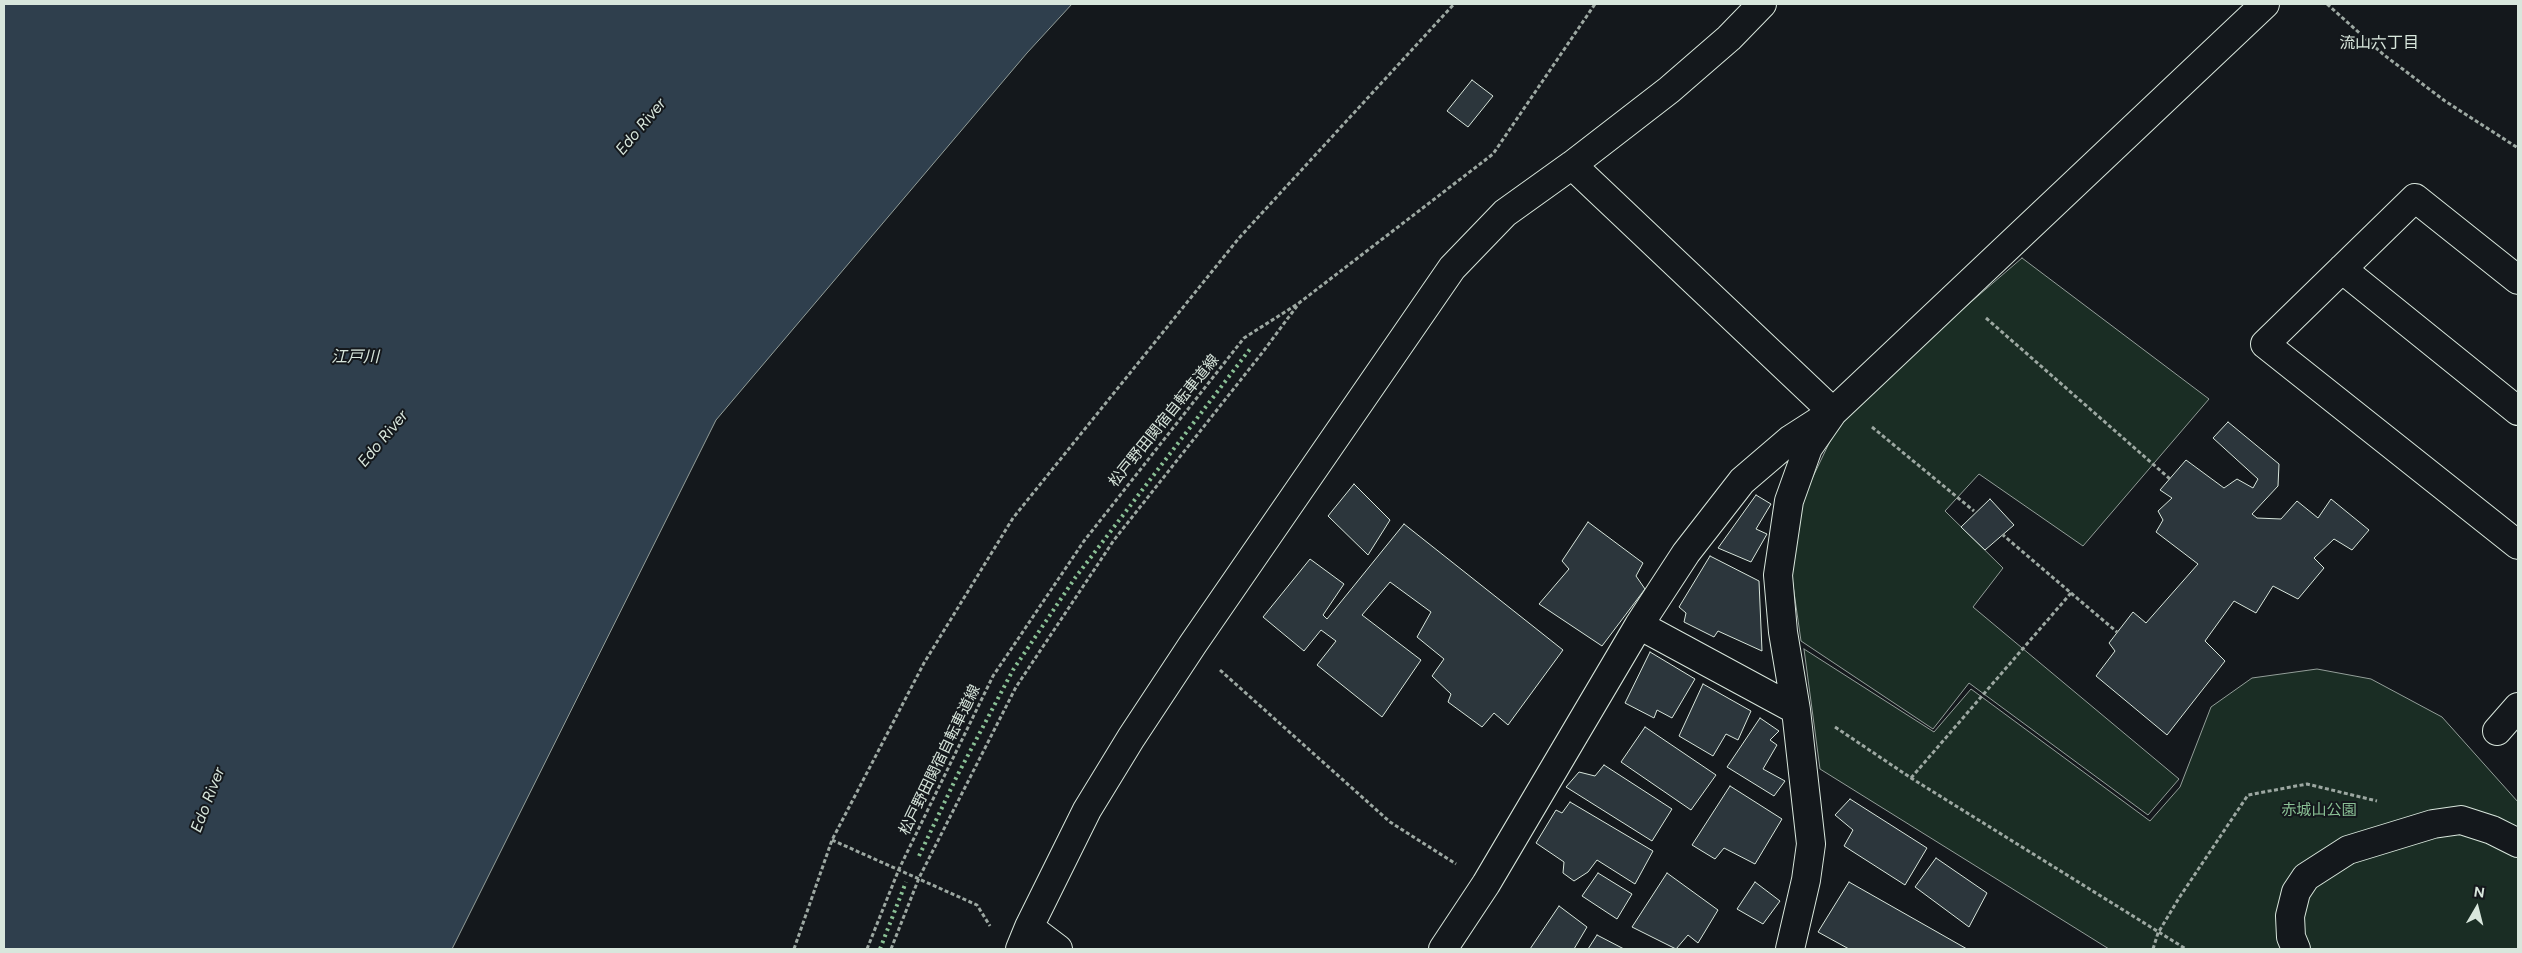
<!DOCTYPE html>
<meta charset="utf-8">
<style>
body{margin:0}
#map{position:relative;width:2522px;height:953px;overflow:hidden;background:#14181c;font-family:Figtree,sans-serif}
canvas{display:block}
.frame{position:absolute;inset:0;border:5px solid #d8e6dc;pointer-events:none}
.north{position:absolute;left:2452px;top:883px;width:50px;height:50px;-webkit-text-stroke:4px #14181c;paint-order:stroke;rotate:8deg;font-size:14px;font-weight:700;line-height:20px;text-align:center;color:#d8e6dc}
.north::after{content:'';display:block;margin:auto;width:18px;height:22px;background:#d8e6dc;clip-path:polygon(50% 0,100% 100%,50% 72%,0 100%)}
</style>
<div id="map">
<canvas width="2522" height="953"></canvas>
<div class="frame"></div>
<div class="north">N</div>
</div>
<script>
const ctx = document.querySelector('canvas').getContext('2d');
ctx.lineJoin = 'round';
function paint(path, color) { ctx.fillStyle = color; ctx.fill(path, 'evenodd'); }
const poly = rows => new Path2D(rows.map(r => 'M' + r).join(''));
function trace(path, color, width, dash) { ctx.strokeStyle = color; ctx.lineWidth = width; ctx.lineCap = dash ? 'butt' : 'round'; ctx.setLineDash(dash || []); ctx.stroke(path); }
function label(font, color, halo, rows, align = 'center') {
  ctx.font = font + ' Figtree,"Noto Sans JP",sans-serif'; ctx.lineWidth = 4; ctx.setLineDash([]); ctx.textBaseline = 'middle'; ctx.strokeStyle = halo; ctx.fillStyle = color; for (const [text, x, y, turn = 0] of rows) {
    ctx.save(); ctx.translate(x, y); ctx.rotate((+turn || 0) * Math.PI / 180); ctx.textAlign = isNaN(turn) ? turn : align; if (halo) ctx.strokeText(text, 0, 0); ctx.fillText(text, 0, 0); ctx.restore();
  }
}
const green = poly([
 [2022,258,2209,399,2083,546,1979,474,1945,511,2003,568,1973,607,2179,779,2148,815,1969,683,1933,729,1801,641,1792,578,1798,508,1832,437,1864,394,2022,258],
 [1804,649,1934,732,1971,689,2150,821,2180,787,2211,707,2252,678,2317,669,2371,679,2442,717,2518,802,2518,949,2109,949,1820,769,1804,649]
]);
paint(green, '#1a2d24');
trace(green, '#939e99', 1);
const water = poly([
 [4,4,1072,4,1027,53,716,420,452,949,4,949,4,4]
]);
paint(water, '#2f3f4d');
trace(water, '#939e99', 1);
const building = poly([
 [1472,80,1493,96,1468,127,1447,111,1472,80],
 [2228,422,2279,464,2278,486,2252,514,2257,518,2281,519,2297,501,2318,518,2331,499,2369,530,2352,550,2334,539,2314,558,2324,568,2298,599,2273,586,2256,613,2234,601,2205,641,2225,661,2167,735,2096,676,2115,651,2109,643,2133,612,2146,623,2198,564,2156,532,2163,520,2158,511,2172,498,2160,490,2186,460,2224,488,2237,479,2253,488,2258,479,2213,438,2228,422],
 [1354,484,1390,520,1368,555,1328,516,1354,484],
 [1756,495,1771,504,1756,529,1767,534,1751,562,1718,548,1756,495],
 [1990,499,2014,525,1985,550,1961,527,1990,499],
 [1588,522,1643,563,1636,576,1645,589,1602,646,1539,604,1569,569,1562,561,1588,522],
 [1404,524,1563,650,1508,725,1494,713,1482,727,1448,702,1451,694,1432,676,1444,659,1417,637,1431,612,1390,582,1362,615,1421,660,1382,717,1317,665,1336,641,1321,630,1304,651,1263,617,1310,559,1344,584,1323,615,1327,619,1404,524],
 [1710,556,1759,581,1762,651,1718,631,1714,637,1684,622,1686,613,1679,607,1710,556],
 [1650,652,1695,679,1672,718,1657,710,1654,718,1625,703,1650,652],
 [1703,684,1751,711,1738,740,1726,734,1713,756,1679,736,1703,684],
 [1760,718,1779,731,1770,740,1777,745,1763,769,1785,781,1774,796,1727,767,1760,718],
 [1645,727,1716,775,1691,810,1621,762,1645,727],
 [1604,765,1672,809,1652,841,1566,787,1579,772,1595,776,1604,765],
 [1730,786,1782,819,1755,864,1724,848,1715,859,1692,845,1730,786],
 [1850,799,1927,848,1905,885,1844,846,1853,830,1835,815,1850,799],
 [1570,802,1653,851,1635,884,1597,860,1588,872,1574,881,1563,873,1564,862,1536,843,1556,810,1562,813,1570,802],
 [1936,858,1987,893,1969,927,1915,887,1936,858],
 [1598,873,1632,894,1617,919,1582,896,1598,873],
 [1667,873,1718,910,1698,943,1688,935,1676,949,1632,927,1667,873],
 [1755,882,1780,901,1763,924,1737,909,1755,882],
 [1849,882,1967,949,1849,949,1818,932,1849,882],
 [1559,906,1587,927,1574,949,1530,949,1559,906],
 [1597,935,1624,949,1588,949,1597,935]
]);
paint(building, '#2c363c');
trace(building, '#d8e6dc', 1);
const minor = poly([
 [1572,165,1833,412,1808,448,1789,501,1778,575,1783,632,1796,710,1811,844,1806,880,1790,949],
 [2342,269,2518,411],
 [2518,280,2415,198,2265,344,2518,545],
 [1639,625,1796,710],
 [2497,731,2518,707],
 [1029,927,1058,949],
 [1020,949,1029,927,1087,810,1131,738,1193,644,1452,268,1505,213,1572,165,1669,90,1729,38,1762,4],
 [1443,949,1486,884,1639,625,1686,553,1742,481,1791,439,1833,412,2265,4],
 [2296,949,2291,937,2290,916,2296,892,2306,877,2348,850,2433,824,2461,820,2492,830,2518,843]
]);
trace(minor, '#d8e6dc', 30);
trace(poly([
 [2327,4,2384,55,2445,101,2518,148],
 [1986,318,2170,479],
 [1872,427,1974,511],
 [2071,593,2117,632],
 [1220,670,1390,822,1456,864],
 [1835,727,1911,778,2186,949],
 [1911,778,2071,593,2003,535],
 [832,840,977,905,990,926],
 [794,949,832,840,924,663,1013,518,1239,238,1454,4],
 [867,949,899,869,993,676,1084,541,1244,338,1299,303,1493,154,1595,4],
 [891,949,919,878,1016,687,1114,540,1262,353,1297,306],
 [2153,949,2158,933,2179,898,2248,795,2307,784,2377,801]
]), '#9da8a2', 3, [4, 2.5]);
trace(minor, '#14181c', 28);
trace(poly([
 [919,856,957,776,1013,670,1075,578,1250,349],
 [880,949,906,882]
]), '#8ac095', 4, [2.5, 4]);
label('15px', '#d8e6dc', '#14181c', [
 ["松戸野田関宿自転車道線",1164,421,-51],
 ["松戸野田関宿自転車道線",940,760,-64]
]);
label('15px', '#8ac095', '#14181c', [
 ["赤城山公園",2319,811]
]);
label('16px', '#d8e6dc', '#14181c', [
 ["流山六丁目",2379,43]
]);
label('italic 16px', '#d8e6dc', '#14181c', [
 ["Edo River",641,127,-50],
 ["江戸川",355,357],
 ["Edo River",383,439,-50],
 ["Edo River",208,800,-69]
]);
</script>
